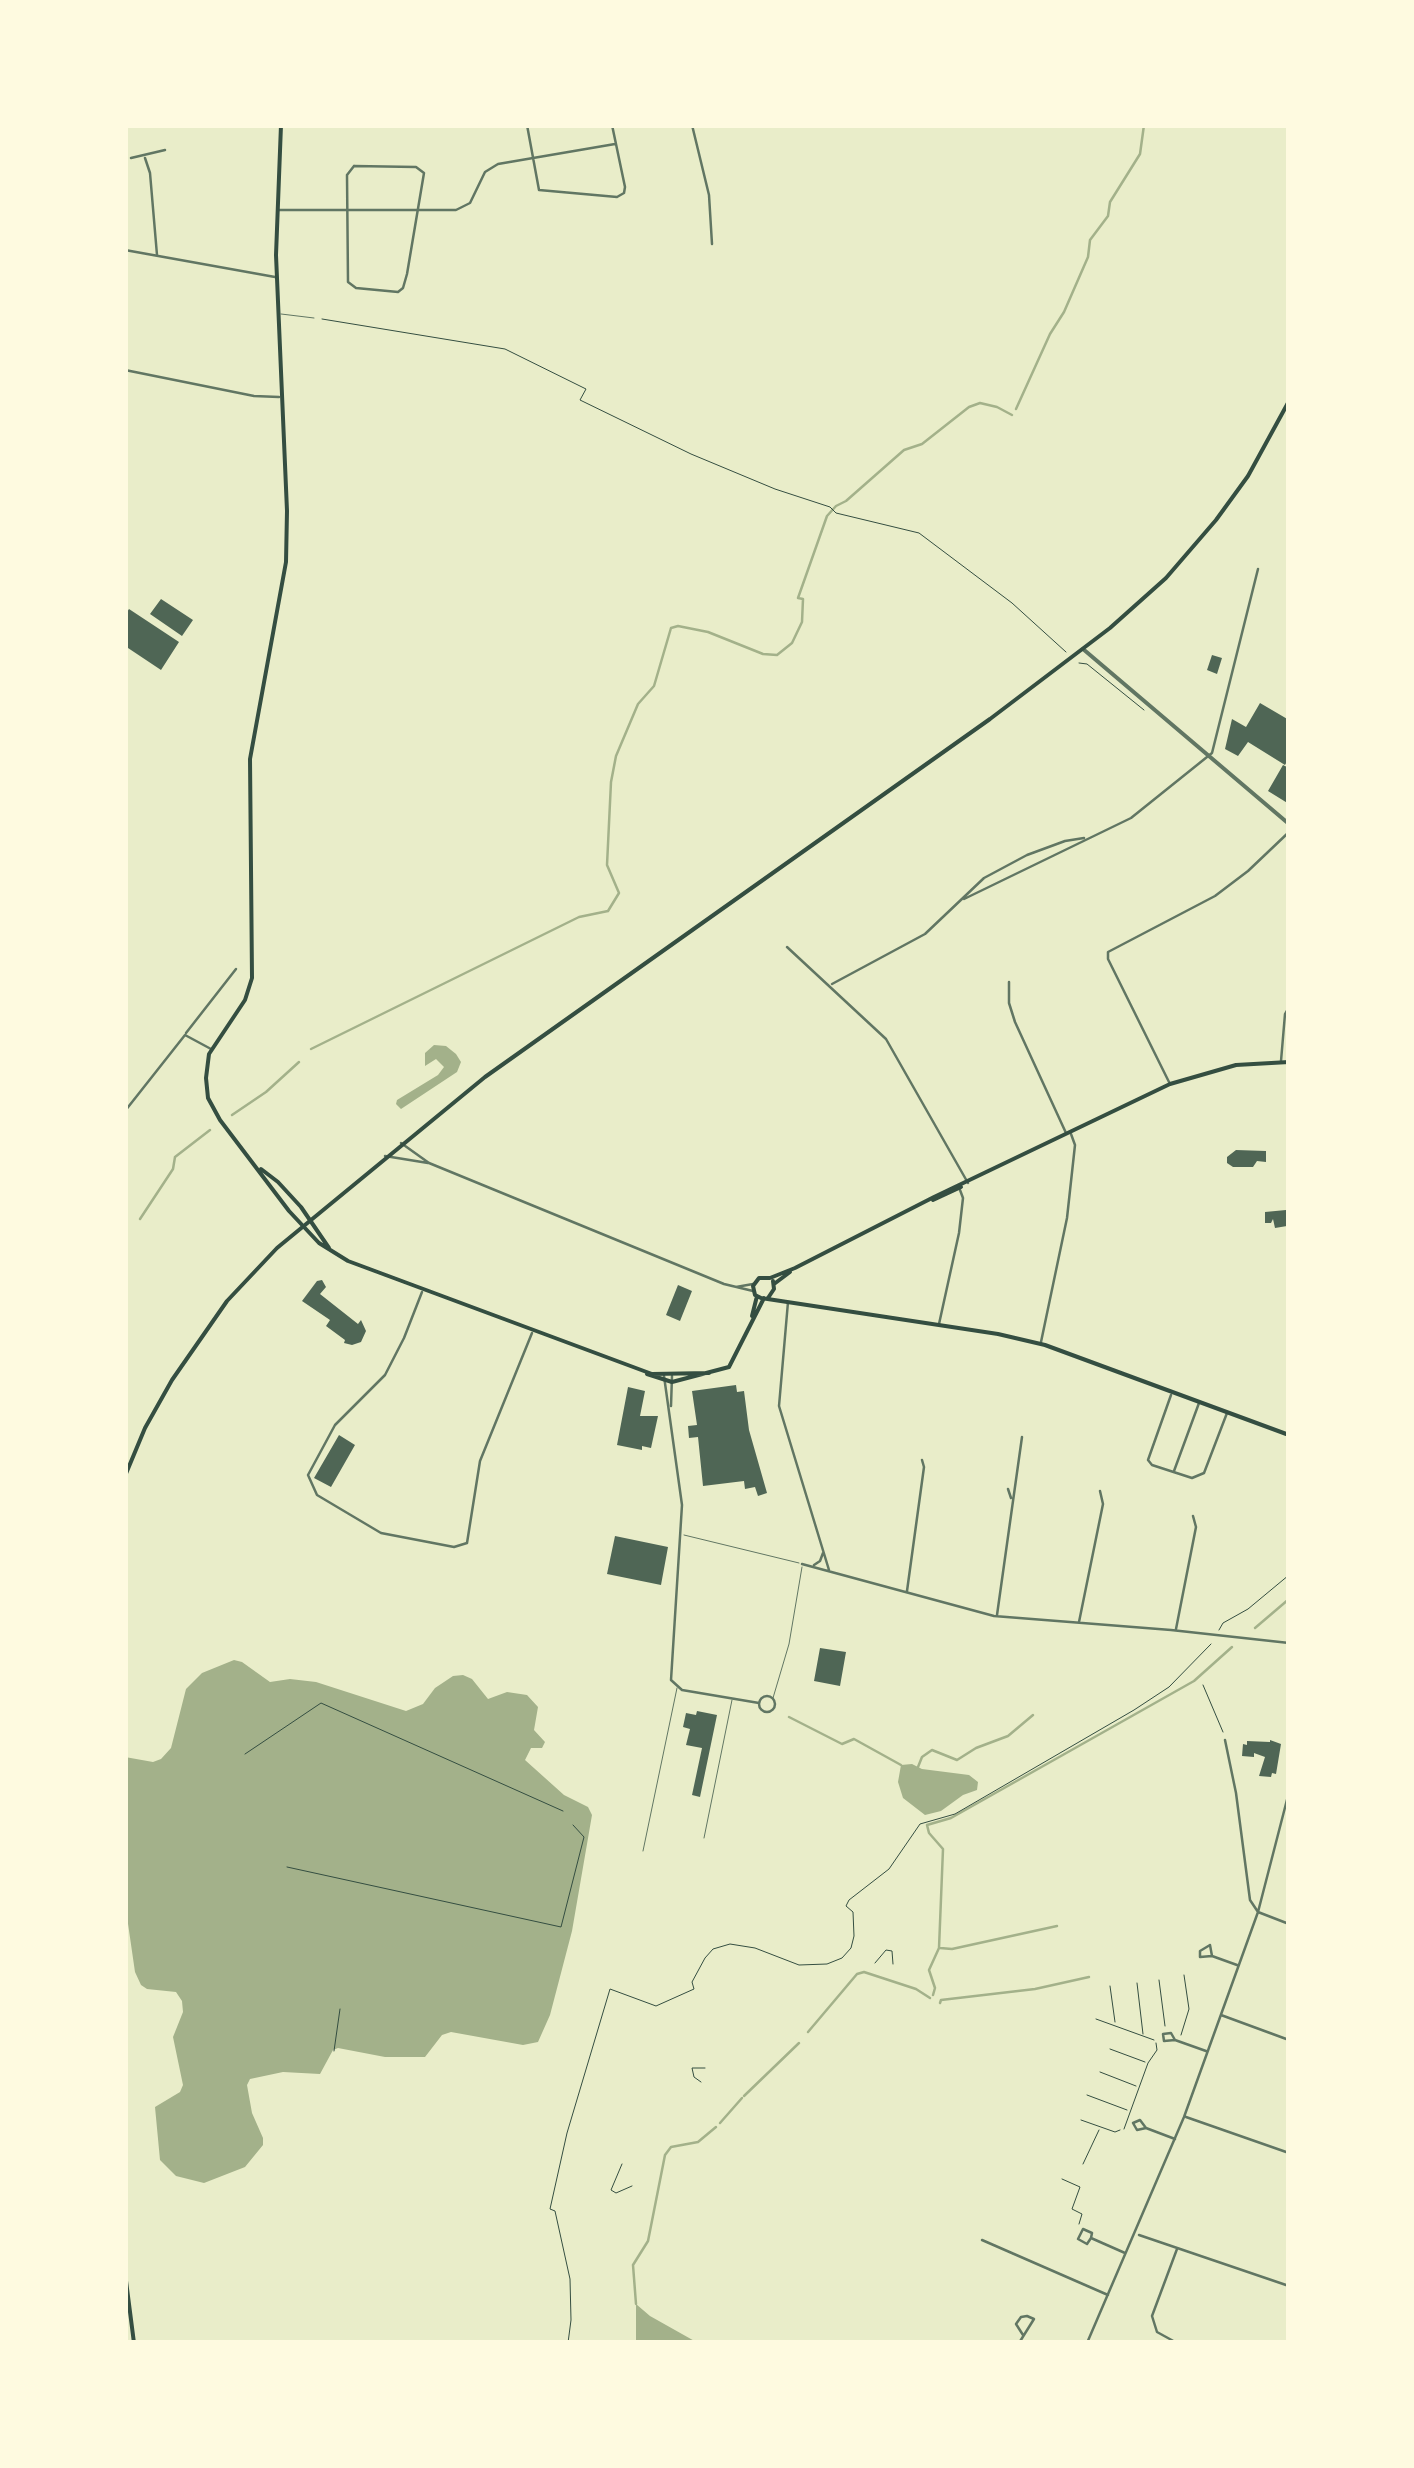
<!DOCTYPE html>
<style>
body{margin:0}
#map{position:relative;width:1414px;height:2468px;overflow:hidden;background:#e9edc9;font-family:Overpass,sans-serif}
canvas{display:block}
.frame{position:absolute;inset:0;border:128px solid #fefae0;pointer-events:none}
</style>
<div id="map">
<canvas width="1414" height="2468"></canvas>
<div class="frame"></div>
</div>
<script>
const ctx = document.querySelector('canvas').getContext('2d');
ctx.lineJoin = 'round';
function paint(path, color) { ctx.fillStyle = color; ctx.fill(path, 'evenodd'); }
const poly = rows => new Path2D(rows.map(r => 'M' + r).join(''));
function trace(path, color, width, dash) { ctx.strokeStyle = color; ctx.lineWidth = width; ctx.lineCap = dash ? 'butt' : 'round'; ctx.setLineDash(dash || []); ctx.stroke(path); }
paint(poly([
 [434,1045,446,1046,456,1054,461,1062,457,1072,401,1109,396,1104,397,1100,438,1075,444,1067,436,1059,425,1066,425,1053],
 [234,1660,242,1662,270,1682,290,1679,316,1682,406,1711,423,1704,435,1688,453,1676,463,1675,472,1679,488,1699,507,1692,527,1695,538,1707,534,1730,545,1742,542,1748,531,1748,525,1760,564,1795,588,1807,592,1815,572,1931,550,2015,538,2042,523,2045,451,2032,442,2035,425,2057,385,2057,338,2048,333,2050,320,2074,283,2072,250,2079,247,2085,252,2113,263,2138,263,2145,245,2167,204,2183,176,2176,160,2160,155,2107,180,2092,183,2085,173,2037,183,2012,182,2001,176,1992,147,1989,141,1985,135,1972,125,1903,125,1757,153,1762,161,1759,171,1748,186,1689,202,1673],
 [912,1764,922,1769,969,1775,978,1782,977,1790,963,1795,941,1811,925,1815,903,1798,898,1782,901,1765],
 [636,2304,650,2316,698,2343,636,2343]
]), '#a3b18a');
trace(poly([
 [1016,409,1050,334,1064,312,1088,257,1090,240,1108,216,1110,202,1140,154,1144,125],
 [311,1049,579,917,608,911,619,893,607,865,611,782,616,756,638,704,654,686,671,628,678,626,708,632,763,654,777,655,792,643,802,622,803,599,798,598,827,516,836,506,846,501,904,450,922,444,969,407,980,403,997,407,1012,415],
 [232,1115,266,1092,299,1062],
 [140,1219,173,1169,175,1157,210,1130],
 [1255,1628,1289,1599],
 [789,1717,842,1744,854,1739,901,1765],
 [918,1767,922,1757,932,1750,957,1760,976,1748,1008,1736,1033,1715],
 [940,1948,952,1949,1057,1926],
 [933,1995,935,1988,929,1970,939,1948,943,1849,929,1833,927,1825,951,1818,1194,1681,1232,1647],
 [940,2003,941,2000,1035,1989,1089,1977],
 [808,2032,857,1974,864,1972,916,1989,930,1998],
 [744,2096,799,2043],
 [720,2123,742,2098],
 [636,2304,633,2265,648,2241,665,2155,671,2147,698,2142,716,2127]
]), '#a3b18a', 2.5);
paint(poly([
 [161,599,193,620,182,636,150,614],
 [129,609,179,642,161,670,125,646,125,615],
 [1212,655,1222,658,1217,674,1207,670],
 [1260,703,1289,720,1289,758,1285,765,1248,742,1238,756,1225,749,1232,719,1246,727],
 [1283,765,1289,768,1289,804,1268,791],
 [1236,1150,1266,1151,1266,1162,1257,1161,1253,1167,1233,1167,1227,1163,1227,1157],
 [1286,1210,1287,1226,1275,1228,1273,1219,1271,1223,1265,1223,1265,1212],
 [322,1280,326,1287,320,1294,358,1324,361,1320,366,1331,361,1342,352,1345,344,1343,345,1340,326,1326,330,1320,302,1301,317,1281],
 [678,1285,692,1291,680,1321,666,1315],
 [736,1385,737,1392,744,1391,749,1430,767,1493,758,1496,755,1487,745,1489,744,1481,703,1486,698,1437,689,1438,688,1426,697,1425,692,1391],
 [628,1387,645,1391,640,1416,658,1416,651,1448,642,1446,642,1450,617,1445],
 [339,1435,355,1445,331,1487,314,1478],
 [615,1536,668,1547,661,1585,607,1574],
 [820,1648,846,1652,840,1686,814,1681],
 [697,1711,717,1715,700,1797,692,1795,702,1748,686,1745,690,1729,683,1727,686,1713,696,1715],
 [1270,1740,1281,1744,1276,1774,1272,1773,1271,1777,1259,1776,1265,1757,1254,1753,1254,1757,1242,1756,1243,1744,1247,1745,1247,1741,1270,1742]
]), '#4f6655');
trace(poly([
 [322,319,505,349,586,389,580,400,691,454,775,489,830,507,836,513,919,533,1012,603,1066,652],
 [1079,663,1087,664,1144,710],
 [1219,1630,1223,1623,1248,1609,1289,1575],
 [1203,1685,1223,1732],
 [245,1754,321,1703,563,1811],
 [287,1867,561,1927,584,1837,573,1825],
 [875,1963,886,1950,892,1951,893,1964],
 [1159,1980,1165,2026],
 [1137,1983,1143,2034],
 [1110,1986,1115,2022],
 [1096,2019,1154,2040],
 [1181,2035,1189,2009,1184,1975],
 [1110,2049,1145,2062],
 [334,2051,340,2009],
 [1100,2072,1136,2086],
 [701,2082,694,2077,692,2068,705,2068],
 [1087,2095,1127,2110],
 [1081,2120,1115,2132,1120,2130],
 [1124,2129,1148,2063,1157,2050,1156,2043],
 [622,2164,611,2190,616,2193,632,2186],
 [1083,2164,1099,2130],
 [1062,2179,1080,2187,1072,2209,1082,2214,1079,2224],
 [568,2343,571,2320,570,2279,555,2211,550,2209,567,2133,610,1989,656,2006,694,1989,692,1982,705,1958,713,1949,730,1944,755,1948,799,1965,827,1964,842,1958,851,1948,854,1936,853,1912,846,1906,849,1900,889,1869,920,1824,955,1814,1134,1710,1169,1687,1211,1644]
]), '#344e41', 1);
trace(poly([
 [281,314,314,318],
 [684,1535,799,1563],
 [773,1698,789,1644,802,1567],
 [704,1838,732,1700],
 [643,1851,677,1688]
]), '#617663', 1);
trace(poly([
 [527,125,539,190,617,197,624,193,625,187,612,125],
 [692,125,709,195,712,244],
 [131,158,165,150],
 [145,158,150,173,157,255],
 [354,166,416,167,424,173,407,274,403,288,398,292,356,288,348,282,347,175,354,166],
 [278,210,456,210,470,203,485,172,498,164,615,144],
 [125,250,275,277],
 [125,370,254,396,279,397],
 [964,899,1131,818,1212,753,1258,569],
 [787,947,886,1039,968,1183],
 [1009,982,1009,1003,1015,1022,1066,1133],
 [832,984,925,934,984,878,1027,855,1065,841,1084,838],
 [186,1033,236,969],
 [1281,1061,1285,1014,1289,1007],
 [1169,1082,1108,959,1108,952,1215,896,1248,871,1289,832],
 [125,1111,185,1035,211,1049],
 [401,1143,429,1163,724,1284,753,1291],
 [385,1156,428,1163],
 [736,1287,753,1284],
 [422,1292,404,1338,385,1375,335,1425,308,1475,317,1495,381,1533,454,1547,467,1543,480,1461,532,1333],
 [788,1302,779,1406,829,1570],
 [939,1324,959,1233,963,1198,960,1190],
 [1041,1342,1067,1218,1075,1145,1071,1134],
 [664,1376,682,1505,671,1680,682,1690,759,1703],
 [1171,1395,1148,1460,1152,1465,1192,1478,1204,1473,1227,1413],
 [671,1406,672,1376],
 [1174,1471,1199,1403],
 [1008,1489,1011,1498],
 [802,1564,994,1616,1171,1630,1289,1643],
 [814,1565,820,1561,823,1553],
 [907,1591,924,1467,922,1460],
 [997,1615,1022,1437],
 [1079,1622,1103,1504,1100,1491],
 [1176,1629,1196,1527,1193,1516],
 '759 1704a8 8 0 1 1 16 0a8 8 0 1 1-16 0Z',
 [1225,1740,1236,1793,1250,1900,1258,1912,1289,1924],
 [1212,1956,1210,1945,1200,1951,1200,1957,1212,1956,1237,1965],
 [1221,2015,1289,2040],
 [1175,2040,1171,2033,1163,2034,1164,2041,1175,2040,1206,2051],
 [1186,2117,1289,2153],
 [1146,2128,1140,2120,1133,2123,1137,2130,1146,2128,1175,2139],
 [1139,2235,1289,2286],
 [1091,2238,1092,2233,1083,2229,1078,2239,1087,2244,1091,2238,1125,2253],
 [982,2240,1108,2295],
 [1019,2343,1034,2319,1027,2316,1021,2317,1016,2324,1023,2335],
 [1087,2343,1184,2117,1258,1912,1289,1792],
 [1177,2343,1157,2332,1152,2316,1177,2249]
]), '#617663', 2.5);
trace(poly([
 [1083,649,1289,824]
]), '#617663', 4);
trace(poly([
 [281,125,276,255,287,511,286,562,250,759,252,978,245,1000,209,1054,206,1078,208,1098,220,1120,289,1211,319,1243,348,1261,652,1374,709,1373],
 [1289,1062,1236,1065,1170,1084,934,1197,795,1268,770,1278,759,1278,753,1286,755,1295,761,1298,998,1334,1045,1345,1289,1435],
 [261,1169,278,1182,301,1207,329,1248],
 [933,1200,961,1187],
 [774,1284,790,1272],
 [768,1298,774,1289,773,1281],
 [752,1316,757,1296],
 [647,1374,672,1382,729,1367,764,1298]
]), '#344e41', 4);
trace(poly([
 [125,1476,145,1428,172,1380,227,1301,277,1248,485,1077,990,719,1110,628,1166,578,1216,520,1248,476,1289,401],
 [125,2273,134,2343]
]), '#344e41', 4);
</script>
